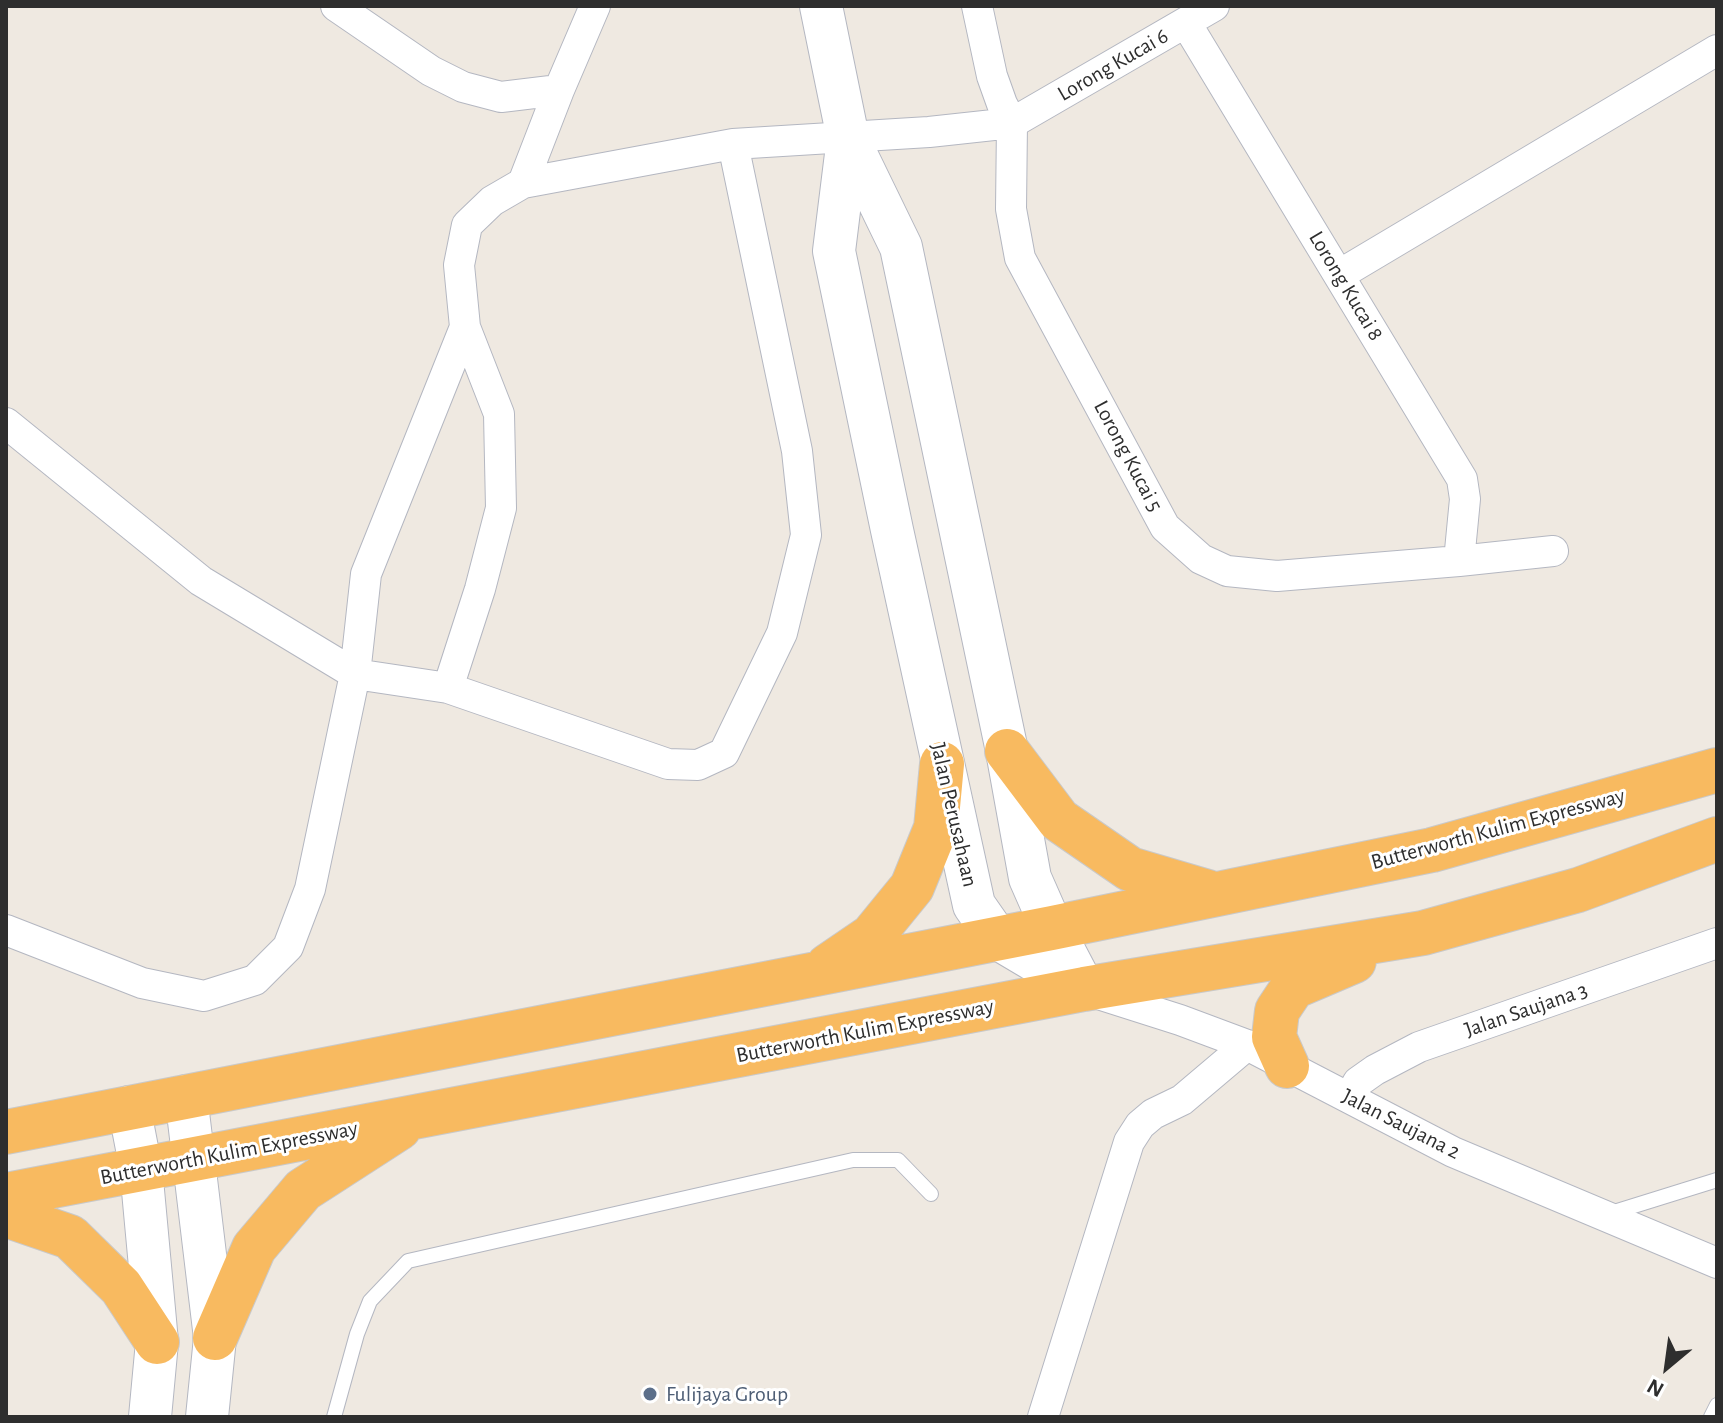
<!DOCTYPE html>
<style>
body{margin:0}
#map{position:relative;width:1723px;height:1423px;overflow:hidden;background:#efe9e1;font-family:"Alegreya Sans",sans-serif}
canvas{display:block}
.frame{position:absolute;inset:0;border:8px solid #2e2e2e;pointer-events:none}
.north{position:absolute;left:1627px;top:1327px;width:80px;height:80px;-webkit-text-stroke:6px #fff;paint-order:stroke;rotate:209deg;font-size:22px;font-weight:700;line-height:32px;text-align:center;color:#2e2e2e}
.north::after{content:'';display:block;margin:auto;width:28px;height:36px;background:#2e2e2e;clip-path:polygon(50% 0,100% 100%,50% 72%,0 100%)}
</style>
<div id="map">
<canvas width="1723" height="1423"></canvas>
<div class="frame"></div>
<div class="north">N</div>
</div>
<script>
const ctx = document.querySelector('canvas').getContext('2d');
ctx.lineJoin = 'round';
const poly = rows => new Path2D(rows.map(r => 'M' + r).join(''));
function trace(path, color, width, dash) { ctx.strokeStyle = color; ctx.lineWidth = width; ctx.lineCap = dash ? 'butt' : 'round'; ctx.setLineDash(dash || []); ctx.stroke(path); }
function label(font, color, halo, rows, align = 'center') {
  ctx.font = font + ' "Alegreya Sans",sans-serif'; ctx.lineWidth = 6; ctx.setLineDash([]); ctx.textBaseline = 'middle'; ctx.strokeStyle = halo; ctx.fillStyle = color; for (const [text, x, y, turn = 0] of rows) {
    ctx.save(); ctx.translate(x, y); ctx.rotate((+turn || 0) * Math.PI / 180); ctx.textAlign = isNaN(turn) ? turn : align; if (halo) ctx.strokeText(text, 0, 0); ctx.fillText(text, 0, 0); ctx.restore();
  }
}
const service = poly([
 [1611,1213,1717,1180],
 [334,1417,357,1334,370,1301,408,1261,853,1160,898,1160,931,1194],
 [1711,1417,1717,1405]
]);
const minor = poly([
 [336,6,431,71,463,87,501,97,559,90],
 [977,6,992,76,1002,104,1012,123,1011,209,1020,258,1165,527,1201,559,1227,571,1277,576,1459,561,1553,551],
 [1186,23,1462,479,1465,499,1459,561],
 [523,183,559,90,595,6],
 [1339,275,1717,50],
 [6,423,201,581,355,674,448,688,668,764,698,765,724,753,782,633,806,535,797,451,733,144],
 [448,688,480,589,501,508,499,414,465,327,459,265,467,225,492,201,523,183,733,144,929,132,1012,123,1214,6],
 [6,930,142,983,204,996,255,980,288,947,310,889,355,674,366,574,465,327],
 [1092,992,1180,1020,1247,1045,1453,1152,1717,1263],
 [1349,1098,1358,1082,1375,1070,1419,1047,1717,943],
 [1043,1417,1129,1142,1140,1125,1153,1114,1182,1100,1247,1045]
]);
const secondary = poly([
 [821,6,848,138,901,247,1007,751,1030,878,1052,928,1084,989],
 [848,138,834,251,892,530,974,905,997,938,1083,989],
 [186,1096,215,1338,207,1417],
 [129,1107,141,1169,157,1342,150,1417]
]);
const trunk = poly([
 [1007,751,1059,820,1130,869,1208,892],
 [828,966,872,936,912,887,936,828,942,764],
 [1287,1066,1274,1037,1277,1011,1293,987,1354,961],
 [6,1132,1052,928,1432,850,1717,770],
 [6,1195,1084,989,1423,933,1578,890,1717,839],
 [6,1215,70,1237,121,1287,157,1342],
 [215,1338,254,1248,303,1190,399,1128]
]);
trace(service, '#b4b7c1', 16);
trace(minor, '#b4b7c1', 32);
trace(secondary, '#b4b7c1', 44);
trace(trunk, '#c9c9c9', 46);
trace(service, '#fff', 14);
trace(minor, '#fff', 30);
trace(secondary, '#fff', 42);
trace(trunk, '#f8ba60', 44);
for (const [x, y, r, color] of [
 [650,1394,8,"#5c6f8a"]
]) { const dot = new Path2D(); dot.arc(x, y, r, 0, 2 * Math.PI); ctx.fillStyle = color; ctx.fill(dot); trace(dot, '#fff', 3); }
label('22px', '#2e2e2e', '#fff', [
 ["Lorong Kucai 6",1113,65,-30],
 ["Lorong Kucai 8",1346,286,59],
 ["Lorong Kucai 5",1128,456,62],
 ["Jalan Perusahaan",954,815,77],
 ["Butterworth Kulim Expressway",1498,829,-15],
 ["Jalan Saujana 3",1526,1010,-19],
 ["Butterworth Kulim Expressway",865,1031,-11],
 ["Jalan Saujana 2",1401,1124,27],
 ["Butterworth Kulim Expressway",229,1153,-11]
]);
label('22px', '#4e5e75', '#fff', [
 ["Fulijaya Group",666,1394]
], 'left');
</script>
